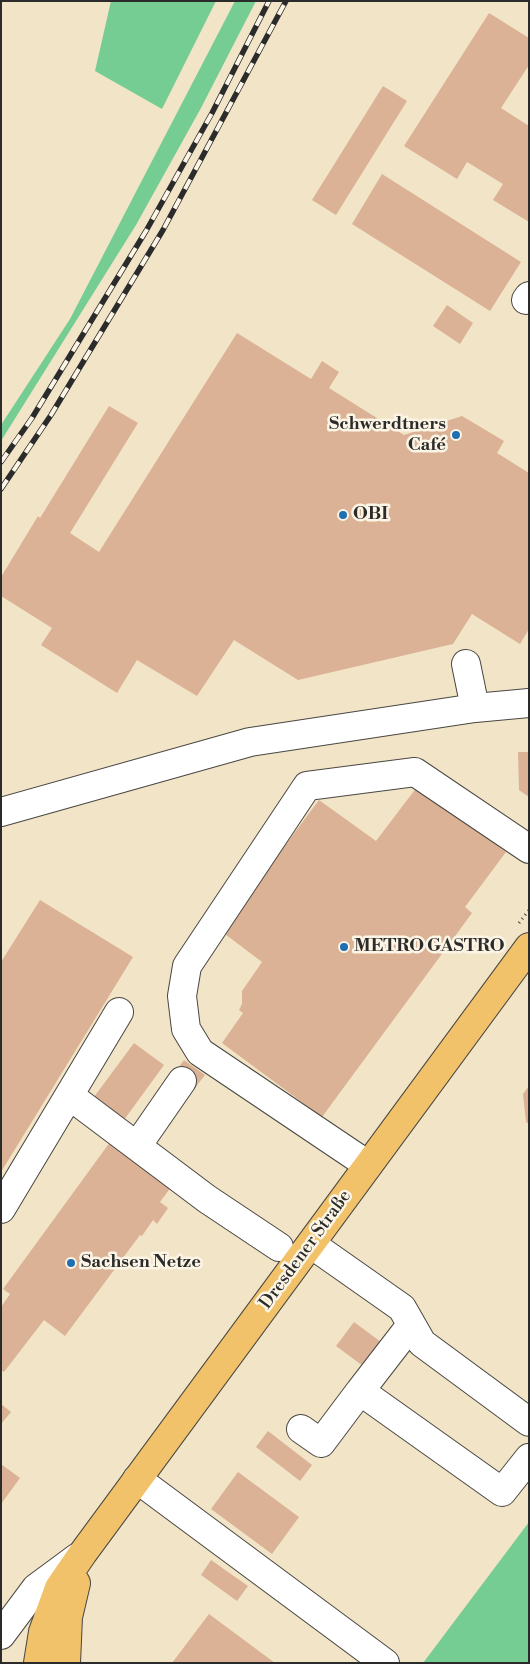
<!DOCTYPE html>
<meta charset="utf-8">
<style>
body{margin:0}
#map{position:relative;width:530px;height:1664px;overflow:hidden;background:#f2e4c7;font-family:"Libre Bodoni",serif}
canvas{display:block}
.frame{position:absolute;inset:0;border:2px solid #2b2b2b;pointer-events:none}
</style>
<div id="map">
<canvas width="530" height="1664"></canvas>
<div class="frame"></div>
</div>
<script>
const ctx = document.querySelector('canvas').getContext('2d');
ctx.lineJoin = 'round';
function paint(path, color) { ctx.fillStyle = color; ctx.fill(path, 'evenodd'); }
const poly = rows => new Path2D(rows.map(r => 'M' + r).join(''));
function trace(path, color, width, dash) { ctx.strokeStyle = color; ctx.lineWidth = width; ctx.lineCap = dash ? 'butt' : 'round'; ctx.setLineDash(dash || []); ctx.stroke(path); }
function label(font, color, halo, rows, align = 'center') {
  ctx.font = font + ' "Libre Bodoni",serif'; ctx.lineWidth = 5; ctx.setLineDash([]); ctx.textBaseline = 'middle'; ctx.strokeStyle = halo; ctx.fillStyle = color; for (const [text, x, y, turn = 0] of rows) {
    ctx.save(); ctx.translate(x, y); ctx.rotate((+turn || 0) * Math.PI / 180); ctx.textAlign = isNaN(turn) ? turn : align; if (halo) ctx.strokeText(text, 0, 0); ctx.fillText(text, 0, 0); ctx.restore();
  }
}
paint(poly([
 [111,1,216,1,162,109,95,71],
 [235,1,256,1,201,108,136,225,1,441,1,425,70,319],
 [529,1522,529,1663,423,1663,508,1550]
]), '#76cd93');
paint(poly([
 [489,13,529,38,529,65,501,108,529,126,529,222,493,200,503,184,467,162,457,179,404,146],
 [383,86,407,101,336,215,312,200],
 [382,174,521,262,490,311,352,224],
 [447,305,473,323,460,344,433,326],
 [237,333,311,379,322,361,339,372,329,388,404,435,462,416,504,441,497,453,529,473,529,629,520,644,472,614,453,644,298,680,234,640,197,696,137,660,117,693,41,645,52,628,1,596,1,577,38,516,40,518,109,406,138,423,70,533,99,552],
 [518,752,529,752,529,797,519,790],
 [417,787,506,852,465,907,472,913,322,1117,222,1043,243,1013,239,1010,242,1004,242,991,262,962,221,931,319,800,376,841],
 [40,900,133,957,1,1172,1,962],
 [134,1043,164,1065,121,1124,91,1101],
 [184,1060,205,1075,194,1089,173,1075],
 [529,1086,529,1124,526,1122,523,1094],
 [113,1138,174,1183,160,1202,168,1208,157,1224,153,1220,142,1236,140,1235,65,1336,44,1320,4,1372,1,1370,1,1307,10,1294,3,1289],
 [354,1322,381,1342,363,1366,336,1346],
 [1,1404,11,1412,1,1424],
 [268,1431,312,1465,300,1481,256,1447],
 [1,1464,20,1478,1,1504],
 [238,1472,299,1517,272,1554,211,1509],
 [211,1560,248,1586,237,1601,201,1575],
 [209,1614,275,1663,172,1663]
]), '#dbb295');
const minor = poly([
 [526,300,529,296],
 [466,664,475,708,529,703],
 [1,812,250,742,475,708],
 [70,1096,207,1199,279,1247],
 [137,1146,182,1081],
 [368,1165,200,1052,186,1029,182,996,187,966,307,786,415,772,529,849],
 [1,1209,119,1012],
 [311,1244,402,1308,422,1343,529,1422],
 [411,1325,360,1391,502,1492,529,1458],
 [301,1429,321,1443,360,1391],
 [137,1479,385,1663],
 [1,1635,36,1588,78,1557]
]);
const major = poly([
 [38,1663,43,1632,59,1588,83,1553,529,947],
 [66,1663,68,1617,76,1583]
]);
trace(minor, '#494742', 30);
trace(major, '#494742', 30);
trace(poly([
 [519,923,529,910]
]), '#494742', 3, [1, 4]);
trace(minor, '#fff', 28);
trace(major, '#f2c26a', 28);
const rail = poly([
 [1,462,32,418,146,231,212,113,269,1],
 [1,489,51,415,163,230,286,1]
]);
trace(rail, '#2b2b2b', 5.5);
trace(rail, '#fcf5e5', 4, [11]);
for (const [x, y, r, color] of [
 [456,435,5,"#1f6fb2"],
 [343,515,5,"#1f6fb2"],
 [344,947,5,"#1f6fb2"],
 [71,1263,5,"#1f6fb2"]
]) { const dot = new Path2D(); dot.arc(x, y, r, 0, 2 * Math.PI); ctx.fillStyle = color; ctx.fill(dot); trace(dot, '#fcf5e5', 2); }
label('bold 18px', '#2b2b2b', '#fcf5e5', [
 ["Schwerdtners",446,425,"right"],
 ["Café",446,446,"right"],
 ["OBI",353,515],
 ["METRO GASTRO",354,947],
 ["Sachsen Netze",81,1263]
], 'left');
label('18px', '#2b2b2b', '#fcf5e5', [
 ["Dresdener Straße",306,1250,-54]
]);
</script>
